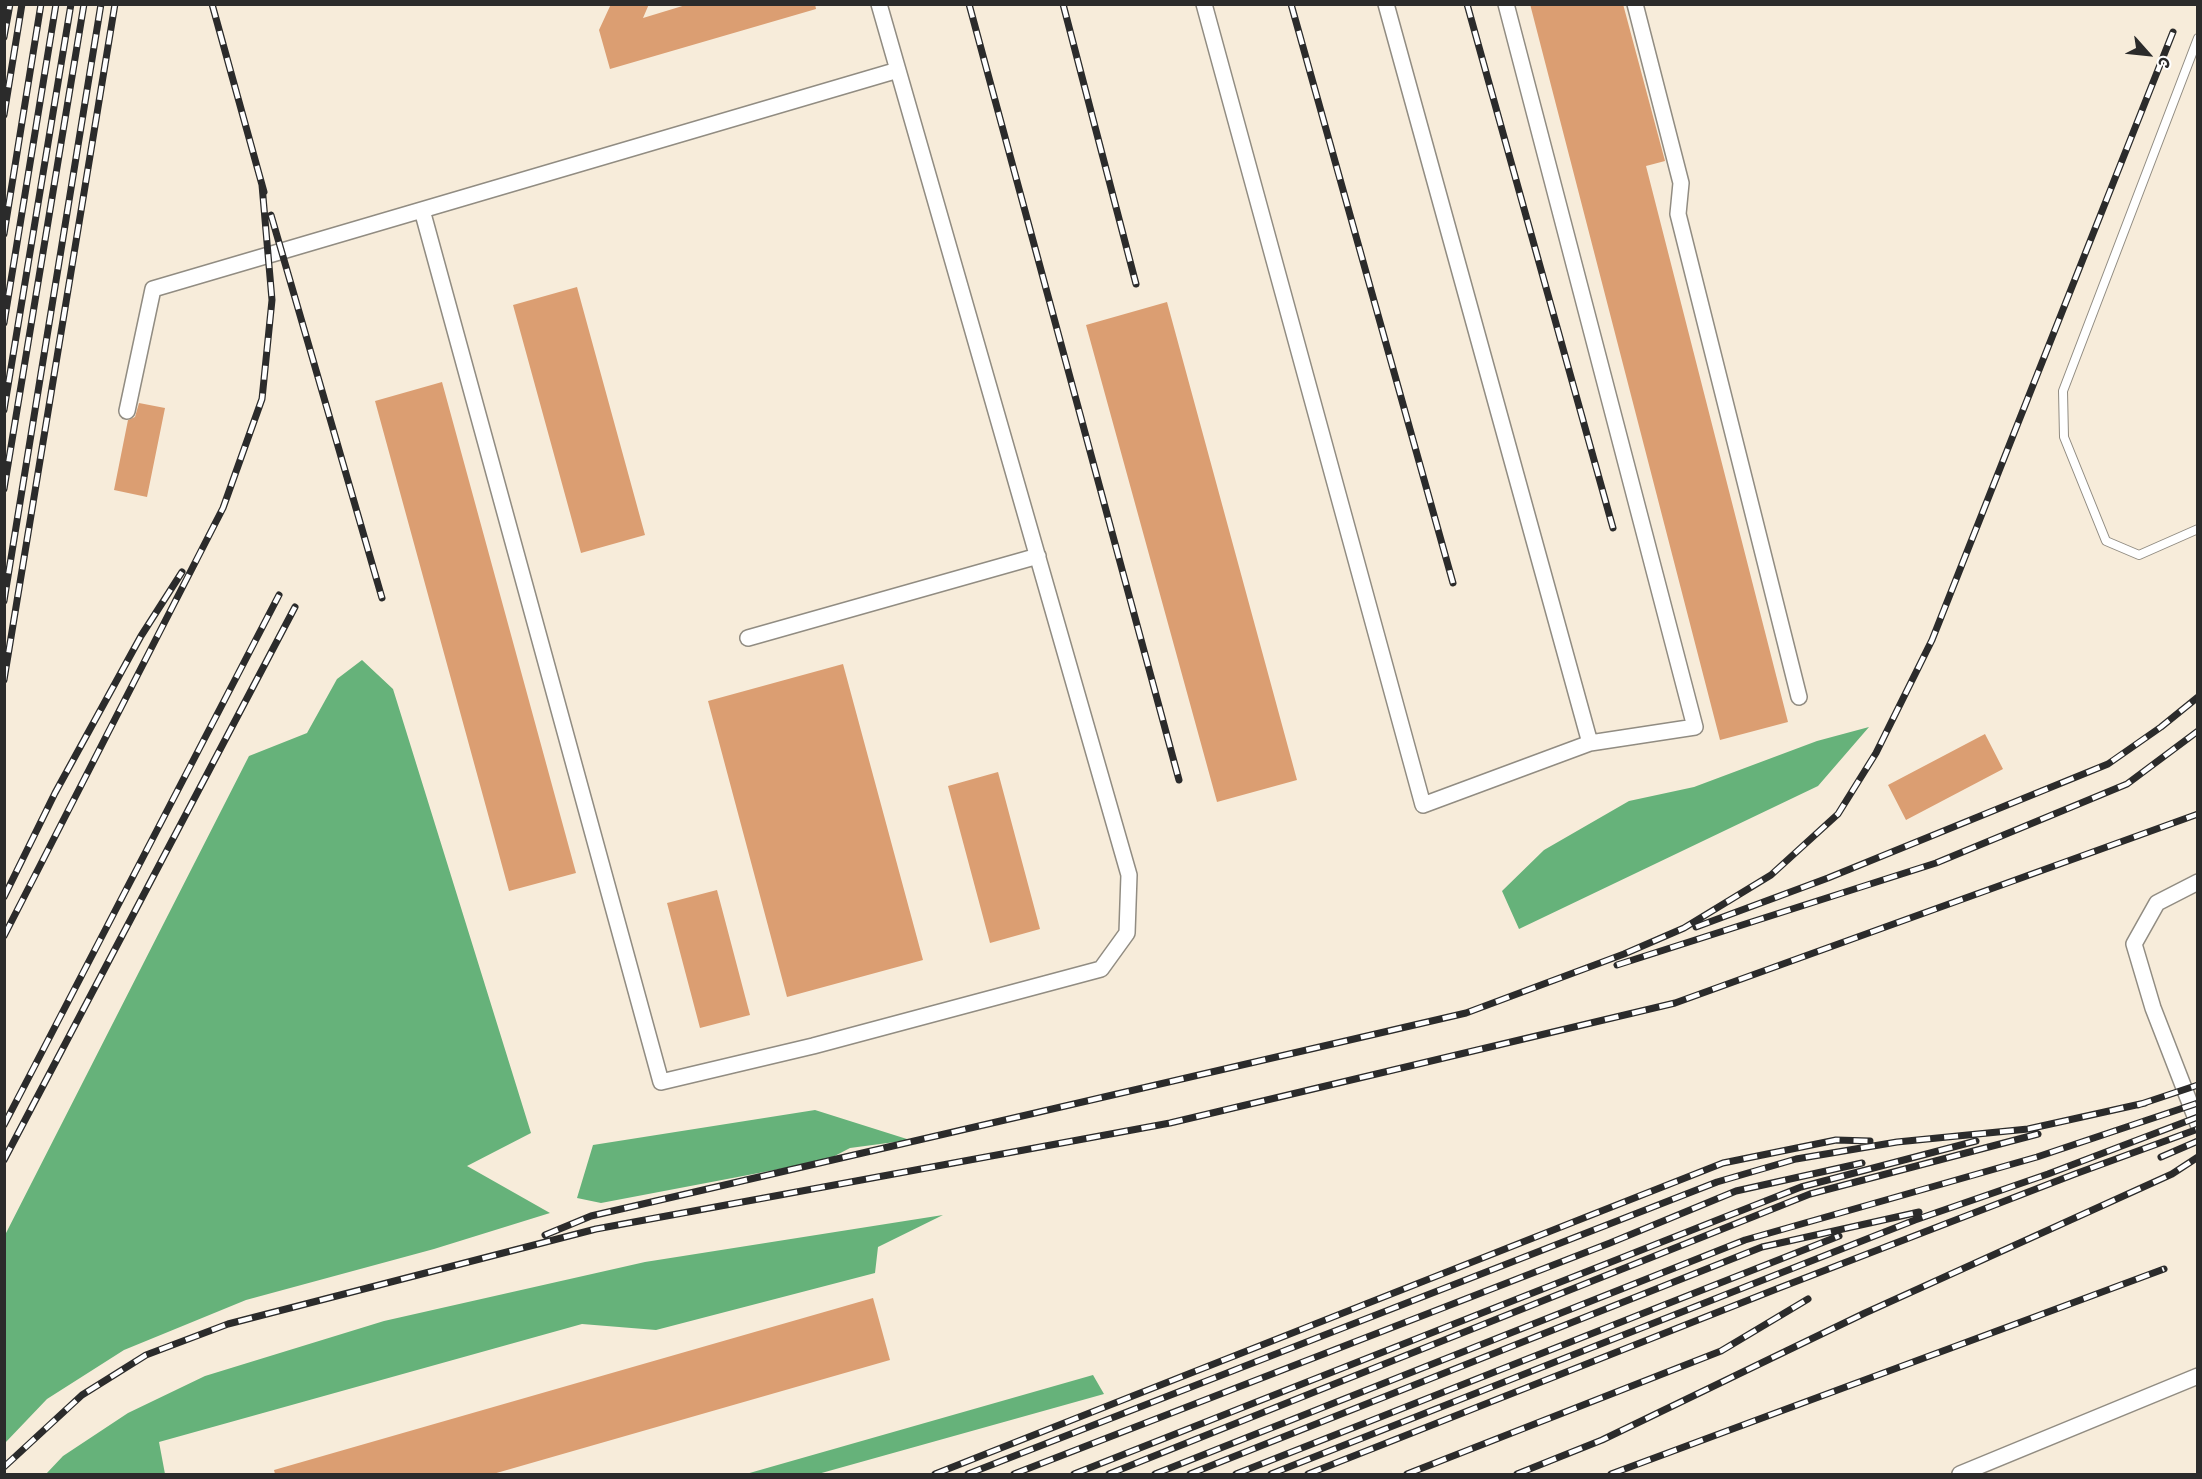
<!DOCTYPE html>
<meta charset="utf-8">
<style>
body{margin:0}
#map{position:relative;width:2202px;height:1479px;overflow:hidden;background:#f7ecda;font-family:"Shantell Sans",sans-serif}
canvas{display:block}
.frame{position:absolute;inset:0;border:6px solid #2b2b2b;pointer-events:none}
.north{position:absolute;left:2118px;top:24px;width:60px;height:60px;-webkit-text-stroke:4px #fff;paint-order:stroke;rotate:117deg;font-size:16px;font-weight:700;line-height:24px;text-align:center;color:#2b2b2b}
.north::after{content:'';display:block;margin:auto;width:21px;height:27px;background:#2b2b2b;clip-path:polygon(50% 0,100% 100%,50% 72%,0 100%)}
</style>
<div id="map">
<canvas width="2202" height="1479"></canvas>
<div class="frame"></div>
<div class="north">С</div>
</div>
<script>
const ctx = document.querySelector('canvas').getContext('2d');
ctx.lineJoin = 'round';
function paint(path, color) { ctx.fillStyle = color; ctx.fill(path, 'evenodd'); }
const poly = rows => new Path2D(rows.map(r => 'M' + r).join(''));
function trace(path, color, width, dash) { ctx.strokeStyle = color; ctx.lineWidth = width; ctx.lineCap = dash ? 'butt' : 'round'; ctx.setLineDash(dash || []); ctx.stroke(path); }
paint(poly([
 [362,660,393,689,531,1133,467,1166,550,1213,434,1249,246,1300,124,1350,47,1399,5,1443,5,1235,249,756,307,733,337,679],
 [1869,727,1818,786,1519,929,1502,891,1544,850,1629,801,1694,787,1817,741],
 [815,1110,910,1140,850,1148,827,1160,601,1203,577,1198,593,1145],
 [943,1215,878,1247,875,1273,656,1330,582,1324,159,1442,165,1474,46,1474,63,1456,128,1413,205,1376,384,1321,645,1262],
 [1093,1375,1104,1394,818,1474,746,1474]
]), '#66b27a');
paint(poly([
 [611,4,649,4,643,18,689,4,815,4,816,9,610,69,599,30],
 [1530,4,1623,4,1665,161,1646,166,1788,722,1720,740],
 [577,287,645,535,581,553,513,305],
 [1167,302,1297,780,1217,802,1086,325],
 [442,382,576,873,509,891,375,401],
 [139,403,165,408,147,497,114,490,128,420,135,417],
 [843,664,923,960,787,997,708,701],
 [1985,734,2003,769,1906,820,1888,785],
 [998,772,1040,929,990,943,948,786],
 [717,890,750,1015,700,1028,667,903],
 [873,1298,890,1360,493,1474,275,1474,274,1470]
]), '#db9e72');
const service = poly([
 [2198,38,2063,391,2064,437,2106,541,2139,555,2198,529]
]);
const minor = poly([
 [1204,4,1423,805,1590,743,1386,4],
 [1506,4,1695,727,1590,743],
 [1635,4,1681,183,1678,214,1799,697],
 [422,210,661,1082,813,1046,1101,969,1127,933,1129,875,879,4],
 [127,411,153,289,898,70],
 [748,638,1038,556],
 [2198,882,2157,903,2134,944,2153,1008,2198,1124],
 [1960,1474,2198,1376]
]);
trace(service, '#918c82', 10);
trace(minor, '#918c82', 18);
trace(service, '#fff', 8);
trace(minor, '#fff', 15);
const rail = poly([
 [212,4,264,192],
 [969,4,1179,780],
 [1063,4,1136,284],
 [1291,4,1453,583],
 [1467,4,1613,528],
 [4,37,10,4],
 [4,115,22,4],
 [271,215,382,598],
 [4,234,41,4],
 [4,323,56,4],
 [4,410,71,4],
 [4,489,84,4],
 [4,601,101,4],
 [4,680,115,4],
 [4,897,55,793,141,636,182,572],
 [1696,927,1828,878,2108,764,2161,727,2198,697],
 [4,936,223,508,262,399,272,300,262,185],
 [1617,965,1936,863,2127,784,2198,731],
 [2138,1105,2198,1085],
 [4,1125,279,595],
 [2161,1157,2198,1141],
 [4,1160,295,607],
 [545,1235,591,1216,1466,1013,1624,954,1684,928,1771,875,1838,814,1876,753,1932,640,2173,32],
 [4,1467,82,1395,146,1355,228,1324,596,1229,1170,1123,1675,1003,2198,814],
 [935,1474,1723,1163,1836,1140,1870,1141],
 [968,1474,1717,1182,1796,1159,1897,1142,2028,1129,2145,1103],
 [1014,1474,1610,1243,1736,1191,1862,1163],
 [1074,1474,1801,1187,1976,1141],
 [1109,1474,1810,1194,2038,1134],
 [1155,1474,1745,1240,2037,1157,2198,1103],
 [1190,1474,1762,1247,1919,1212],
 [1236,1474,1839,1236],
 [1271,1474,1915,1220,2048,1174,2198,1117],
 [1308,1474,1779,1288,2075,1174,2198,1129],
 [1407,1474,1721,1351,1808,1299],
 [1517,1474,1602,1440,1865,1313,2172,1174,2198,1157],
 [1611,1474,2164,1269]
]);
trace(rail, '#2b2b2b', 7);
trace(rail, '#fff', 4.5, [14]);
</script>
